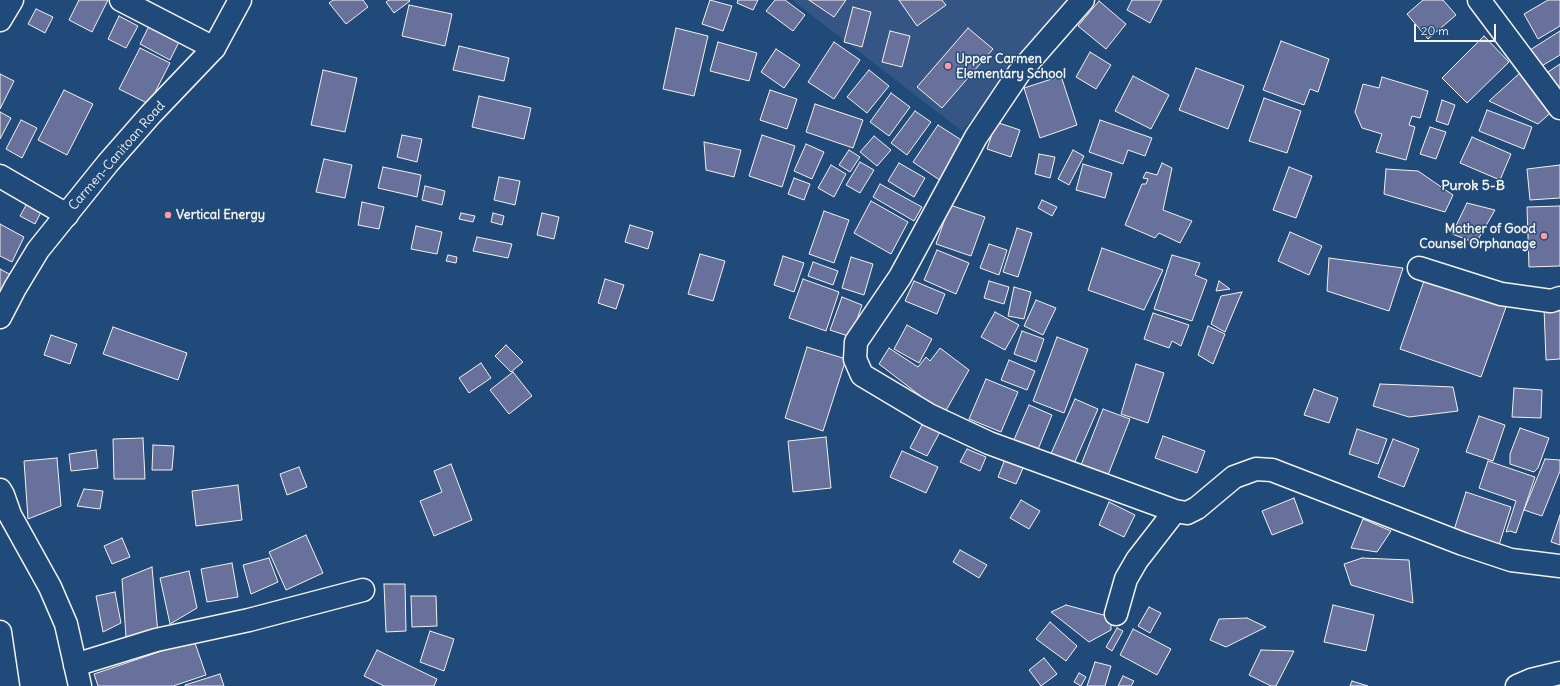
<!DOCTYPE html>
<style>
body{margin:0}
#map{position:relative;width:1560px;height:686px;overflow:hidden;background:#1f4a7a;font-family:Delius,sans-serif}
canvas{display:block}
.scale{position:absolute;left:1414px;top:24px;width:82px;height:18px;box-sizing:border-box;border:2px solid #f4f1e8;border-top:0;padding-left:5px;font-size:12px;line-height:14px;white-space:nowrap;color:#f4f1e8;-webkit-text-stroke:3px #1f4a7a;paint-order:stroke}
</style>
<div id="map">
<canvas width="1560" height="686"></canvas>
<div class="scale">20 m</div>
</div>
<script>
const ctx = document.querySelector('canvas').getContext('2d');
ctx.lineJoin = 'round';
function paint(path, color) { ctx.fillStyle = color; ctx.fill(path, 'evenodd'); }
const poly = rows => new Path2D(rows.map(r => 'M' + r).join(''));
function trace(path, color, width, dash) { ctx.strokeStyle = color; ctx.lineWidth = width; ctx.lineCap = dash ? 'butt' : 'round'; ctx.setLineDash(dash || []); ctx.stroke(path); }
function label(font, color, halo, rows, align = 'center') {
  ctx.font = font + ' Delius,sans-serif'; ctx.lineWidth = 3; ctx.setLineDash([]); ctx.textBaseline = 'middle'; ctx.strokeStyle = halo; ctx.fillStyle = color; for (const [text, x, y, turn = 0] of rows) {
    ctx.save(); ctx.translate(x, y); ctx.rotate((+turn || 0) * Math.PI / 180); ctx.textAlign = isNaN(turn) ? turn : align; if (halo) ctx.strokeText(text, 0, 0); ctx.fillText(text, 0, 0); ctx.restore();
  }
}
paint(poly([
 [792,0,1075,0,962,131]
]), '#355684');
const building = poly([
 [79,0,108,0,92,32,69,20,79,0],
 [333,0,363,0,368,7,346,24,329,3,333,0],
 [389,0,409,0,410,1,394,13,386,2,389,0],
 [710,0,732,6,723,31,702,24,710,0],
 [738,0,758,0,753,10,737,3,738,0],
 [775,0,785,0,805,15,793,31,766,11,775,0],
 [809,0,846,0,834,17,809,0],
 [899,0,942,0,946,5,917,26,899,0],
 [1132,0,1162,0,1150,23,1127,10,1132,0],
 [1423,0,1443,0,1456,15,1428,39,1407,14,1423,0],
 [1548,0,1560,0,1560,26,1538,39,1524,14,1548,0],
 [1099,1,1126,24,1106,49,1078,26,1099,1],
 [409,5,452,14,445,46,402,36,409,5],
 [853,7,871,12,862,47,844,42,853,7],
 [36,9,53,17,45,33,28,24,36,9],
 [119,16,138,26,126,48,108,39,119,16],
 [151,22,181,38,170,60,140,44,151,22],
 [676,28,708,36,694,96,663,89,676,28],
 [968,28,993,49,942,108,917,87,968,28],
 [890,31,910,36,902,67,882,62,890,31],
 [1560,31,1560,55,1540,67,1530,50,1560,31],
 [1484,36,1509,62,1467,103,1442,78,1484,36],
 [1281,41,1329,59,1318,92,1310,89,1304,105,1263,90,1281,41],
 [718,42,757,53,749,81,710,71,718,42],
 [834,42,860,60,834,99,808,82,834,42],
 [459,46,509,58,504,81,453,70,459,46],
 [140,48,170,63,149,104,119,89,140,48],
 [776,49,800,65,784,88,761,72,776,49],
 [1090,52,1111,65,1096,89,1076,77,1090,52],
 [1560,64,1560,90,1548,72,1560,64],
 [1196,68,1244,86,1228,129,1179,110,1196,68],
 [323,70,357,78,345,132,311,125,323,70],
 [869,70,889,86,867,113,847,97,869,70],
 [1521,72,1555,109,1538,124,1489,101,1521,72],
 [0,74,14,81,0,109,0,74],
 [1061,76,1077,125,1040,138,1024,88,1061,76],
 [1133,76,1169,95,1151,129,1115,111,1133,76],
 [1382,77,1428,91,1420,118,1412,116,1409,125,1415,127,1406,160,1376,152,1382,134,1362,128,1355,112,1363,84,1379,88,1382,77],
 [64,90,93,104,67,155,38,140,64,90],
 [770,90,797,99,787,129,760,120,770,90],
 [891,93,910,107,889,136,870,122,891,93],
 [479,96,531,108,524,139,472,127,479,96],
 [1264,98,1301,111,1287,153,1249,141,1264,98],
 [1442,100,1455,105,1448,125,1436,121,1442,100],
 [815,104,863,120,853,148,806,132,815,104],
 [1487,110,1532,127,1524,149,1479,131,1487,110],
 [915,111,931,122,907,155,891,143,915,111],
 [0,112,11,118,0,139,0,112],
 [21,120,37,128,22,158,6,149,21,120],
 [1100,120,1152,138,1145,156,1128,150,1123,164,1089,152,1100,120],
 [996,122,1020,130,1011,157,987,149,996,122],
 [938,125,969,145,944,183,913,162,938,125],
 [1430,127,1446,132,1436,159,1420,154,1430,127],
 [402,135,422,139,417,162,397,157,402,135],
 [762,135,795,146,782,187,749,176,762,135],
 [874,136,891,150,877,166,860,152,874,136],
 [1472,137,1511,154,1500,180,1460,163,1472,137],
 [704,142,741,150,734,177,706,170,704,142],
 [806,144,824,152,812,179,794,171,806,144],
 [849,150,860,157,850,172,839,165,849,150],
 [1073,150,1084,156,1069,185,1058,179,1073,150],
 [1039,154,1055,157,1050,178,1035,174,1039,154],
 [324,159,352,165,345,198,316,192,324,159],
 [860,162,874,170,860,193,846,185,860,162],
 [899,163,925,178,914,197,888,181,899,163],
 [1162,163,1172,168,1163,210,1192,221,1180,243,1159,233,1155,238,1125,225,1142,184,1146,184,1148,179,1143,178,1146,172,1157,175,1162,163],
 [1083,164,1112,173,1105,198,1076,190,1083,164],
 [831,165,846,174,834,197,818,188,831,165],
 [1560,165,1560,198,1530,200,1527,169,1560,165],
 [383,167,421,175,417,197,378,188,383,167],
 [1289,167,1312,176,1296,218,1273,210,1289,167],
 [1386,169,1418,171,1453,195,1445,212,1384,194,1386,169],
 [499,177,520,181,515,205,494,200,499,177],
 [794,178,810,184,804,200,788,194,794,178],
 [880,184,922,207,914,221,873,197,880,184],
 [425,186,445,191,442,205,422,200,425,186],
 [30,198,44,206,35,224,20,216,30,198],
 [1042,200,1057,207,1052,216,1038,208,1042,200],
 [871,201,908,222,891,254,854,233,871,201],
 [362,202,384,207,379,229,358,225,362,202],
 [1467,203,1495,210,1476,243,1452,234,1467,203],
 [950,205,985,217,971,256,936,244,950,205],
 [1560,206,1560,266,1529,267,1527,207,1560,206],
 [824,211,849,220,834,263,809,254,824,211],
 [461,213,475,216,473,222,459,219,461,213],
 [493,213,504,216,502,225,491,222,493,213],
 [542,213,559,217,554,239,537,235,542,213],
 [0,224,24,237,12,262,0,256,0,224],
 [630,225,653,232,648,249,625,242,630,225],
 [416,226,442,232,437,254,411,249,416,226],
 [1017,228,1032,233,1018,277,1003,272,1017,228],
 [1290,232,1322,246,1309,275,1278,261,1290,232],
 [477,237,512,244,508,258,473,251,477,237],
 [989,244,1007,250,999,275,980,268,989,244],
 [1102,248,1163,270,1144,310,1088,290,1102,248],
 [937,250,969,263,956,294,924,280,937,250],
 [700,254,725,261,713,301,688,294,700,254],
 [448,255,457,257,456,263,446,261,448,255],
 [1172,255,1200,263,1195,275,1207,280,1192,321,1154,309,1172,255],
 [783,256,804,263,794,292,774,285,783,256],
 [851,257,873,264,864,295,842,288,851,257],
 [1329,258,1403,268,1389,311,1327,291,1329,258],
 [813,262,838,271,833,285,808,276,813,262],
 [0,269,13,276,0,299,0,269],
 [1425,278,1506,307,1481,377,1400,349,1425,278],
 [605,279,624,285,616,309,598,303,605,279],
 [803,279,839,292,826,331,789,318,803,279],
 [914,281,945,294,937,314,905,301,914,281],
 [989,281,1009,287,1004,304,984,298,989,281],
 [1219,281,1230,289,1216,291,1219,281],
 [1014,287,1031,292,1024,319,1008,316,1014,287],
 [1242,292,1225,332,1211,324,1221,296,1242,292],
 [842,297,862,305,851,337,830,330,842,297],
 [1036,300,1056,308,1043,335,1024,326,1036,300],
 [1560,307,1560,359,1546,360,1544,308,1560,307],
 [995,312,1019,325,1005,350,981,337,995,312],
 [1153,313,1189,325,1181,346,1172,341,1169,348,1144,339,1153,313],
 [907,325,932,339,919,363,894,349,907,325],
 [1208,326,1225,334,1213,364,1198,355,1208,326],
 [113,327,187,353,178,380,103,354,113,327],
 [1022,331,1044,339,1036,362,1014,354,1022,331],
 [51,335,77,344,70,364,44,355,51,335],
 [1057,337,1088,349,1064,413,1033,401,1057,337],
 [506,345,523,362,511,372,495,356,506,345],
 [807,347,846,359,823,431,785,418,807,347],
 [889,348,918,367,926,357,930,361,940,348,969,370,944,414,879,364,889,348],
 [1009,360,1035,371,1027,390,1001,380,1009,360],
 [481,363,491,378,469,393,459,378,481,363],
 [1136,364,1164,373,1148,423,1121,414,1136,364],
 [513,372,532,396,509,414,490,390,513,372],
 [986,379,1018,392,1001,432,969,419,986,379],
 [1380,384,1453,387,1458,411,1409,417,1373,406,1380,384],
 [1514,388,1542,390,1541,418,1512,417,1514,388],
 [1314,389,1338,398,1329,423,1304,415,1314,389],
 [1075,399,1098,409,1073,466,1050,456,1075,399],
 [1029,405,1052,415,1037,452,1013,442,1029,405],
 [1103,409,1130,419,1108,475,1081,465,1103,409],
 [1479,416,1505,425,1493,461,1466,452,1479,416],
 [924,421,941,430,927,456,910,448,924,421],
 [1520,428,1549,438,1538,468,1534,472,1510,464,1510,454,1520,428],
 [1357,429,1387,439,1378,464,1349,454,1357,429],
 [1163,436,1205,451,1197,473,1155,458,1163,436],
 [826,437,831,488,793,492,788,441,826,437],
 [143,438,145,479,114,479,113,439,143,438],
 [1393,439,1419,449,1404,487,1378,477,1393,439],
 [153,445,174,446,172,470,152,470,153,445],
 [967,449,986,457,980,471,960,462,967,449],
 [96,450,98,468,71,471,69,454,96,450],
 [902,451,938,467,926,493,890,477,902,451],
 [57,458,61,506,28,519,24,461,57,458],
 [1005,459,1024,466,1016,484,998,477,1005,459],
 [1545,459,1560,460,1560,471,1542,516,1524,510,1545,459],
 [1488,461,1535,477,1516,533,1510,531,1506,532,1516,501,1479,488,1488,461],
 [451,464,472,520,434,536,420,501,442,492,434,471,451,464],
 [299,467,307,487,287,495,280,474,299,467],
 [238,485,242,520,196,526,192,491,238,485],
 [84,489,103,491,100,509,77,506,84,489],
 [1466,492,1511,507,1499,545,1454,530,1466,492],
 [1294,498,1303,523,1272,535,1262,511,1294,498],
 [1021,500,1040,511,1029,529,1010,518,1021,500],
 [1109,502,1135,515,1124,537,1099,525,1109,502],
 [1560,515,1560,545,1551,542,1560,515],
 [1363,519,1391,531,1377,552,1351,548,1363,519],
 [306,535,323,573,286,590,269,552,306,535],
 [122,538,130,557,112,564,104,546,122,538],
 [960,550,987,565,979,578,953,562,960,550],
 [269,558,278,582,251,594,243,565,269,558],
 [1362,558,1409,560,1413,603,1351,585,1344,564,1362,558],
 [232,563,238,597,207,602,201,569,232,563],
 [152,567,158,634,126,637,122,579,152,567],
 [189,571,197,608,170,624,160,578,189,571],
 [384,584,405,584,406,631,386,632,384,584],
 [115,592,121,623,103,632,96,596,115,592],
 [411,596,436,596,437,626,412,627,411,596],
 [1066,605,1111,617,1111,630,1089,642,1051,612,1066,605],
 [1333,605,1374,615,1366,651,1324,642,1333,605],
 [1149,607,1161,613,1150,633,1138,626,1149,607],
 [1247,618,1266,627,1226,647,1210,640,1219,619,1247,618],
 [1050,622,1077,646,1066,661,1036,639,1050,622],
 [1117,628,1123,631,1112,651,1106,647,1117,628],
 [1133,629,1171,649,1157,675,1120,655,1133,629],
 [430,631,454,639,444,671,420,662,430,631],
 [194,640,206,675,173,686,98,686,94,674,194,640],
 [377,650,437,679,434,686,384,686,364,676,377,650],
 [1261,650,1294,651,1276,686,1271,686,1249,675,1261,650],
 [1044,658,1057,674,1041,686,1029,670,1044,658],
 [1095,662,1111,666,1105,686,1087,686,1095,662],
 [1079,673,1086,677,1081,686,1074,682,1079,673],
 [220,674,224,686,185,686,185,685,220,674],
 [1123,676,1134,681,1131,686,1118,686,1123,676],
 [1352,681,1368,686,1350,686,1352,681]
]);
paint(building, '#67719c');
trace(building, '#f4f1e8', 1);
const street = poly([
 [121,0,214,48],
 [1083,0,1019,73,976,137,900,277,856,342,855,359,862,375,929,415,989,443,1175,511,1187,513,1197,508,1234,477,1256,469,1272,470,1463,544,1511,560,1560,566],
 [1479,0,1560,108],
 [0,20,12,0],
 [0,176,67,215],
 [1419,268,1501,294,1551,301,1560,298],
 [0,490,3,495,10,515,50,587,66,624,80,686],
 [1116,614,1126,579,1137,560,1175,511],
 [75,665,156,640,249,620,363,590],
 [1517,686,1531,680,1560,673]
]);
const secondary = poly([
 [0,317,15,288,38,250,108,163,151,114,214,48,240,0],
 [0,632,8,686]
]);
trace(street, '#f4f1e8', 25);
trace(secondary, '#f4f1e8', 25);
trace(street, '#1f4a7a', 22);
trace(secondary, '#1f4a7a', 22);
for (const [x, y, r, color] of [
 [948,66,4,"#ff9aa2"],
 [168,215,4,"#ff9aa2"],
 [1544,236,4,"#ff9aa2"]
]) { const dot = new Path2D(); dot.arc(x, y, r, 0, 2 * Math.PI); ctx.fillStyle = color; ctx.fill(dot); trace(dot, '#1f4a7a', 1.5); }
label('bold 13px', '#f4f1e8', '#1f4a7a', [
 ["Upper Carmen",956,59],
 ["Elementary School",956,74],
 ["Vertical Energy",176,215],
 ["Mother of Good",1536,229,"right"],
 ["Counsel Orphanage",1536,244,"right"]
], 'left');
label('13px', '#f4f1e8', '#1f4a7a', [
 ["Carmen-Canitoan Road",117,156,-49]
]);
label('bold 14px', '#f4f1e8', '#1f4a7a', [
 ["Purok 5-B",1473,186]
]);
</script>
